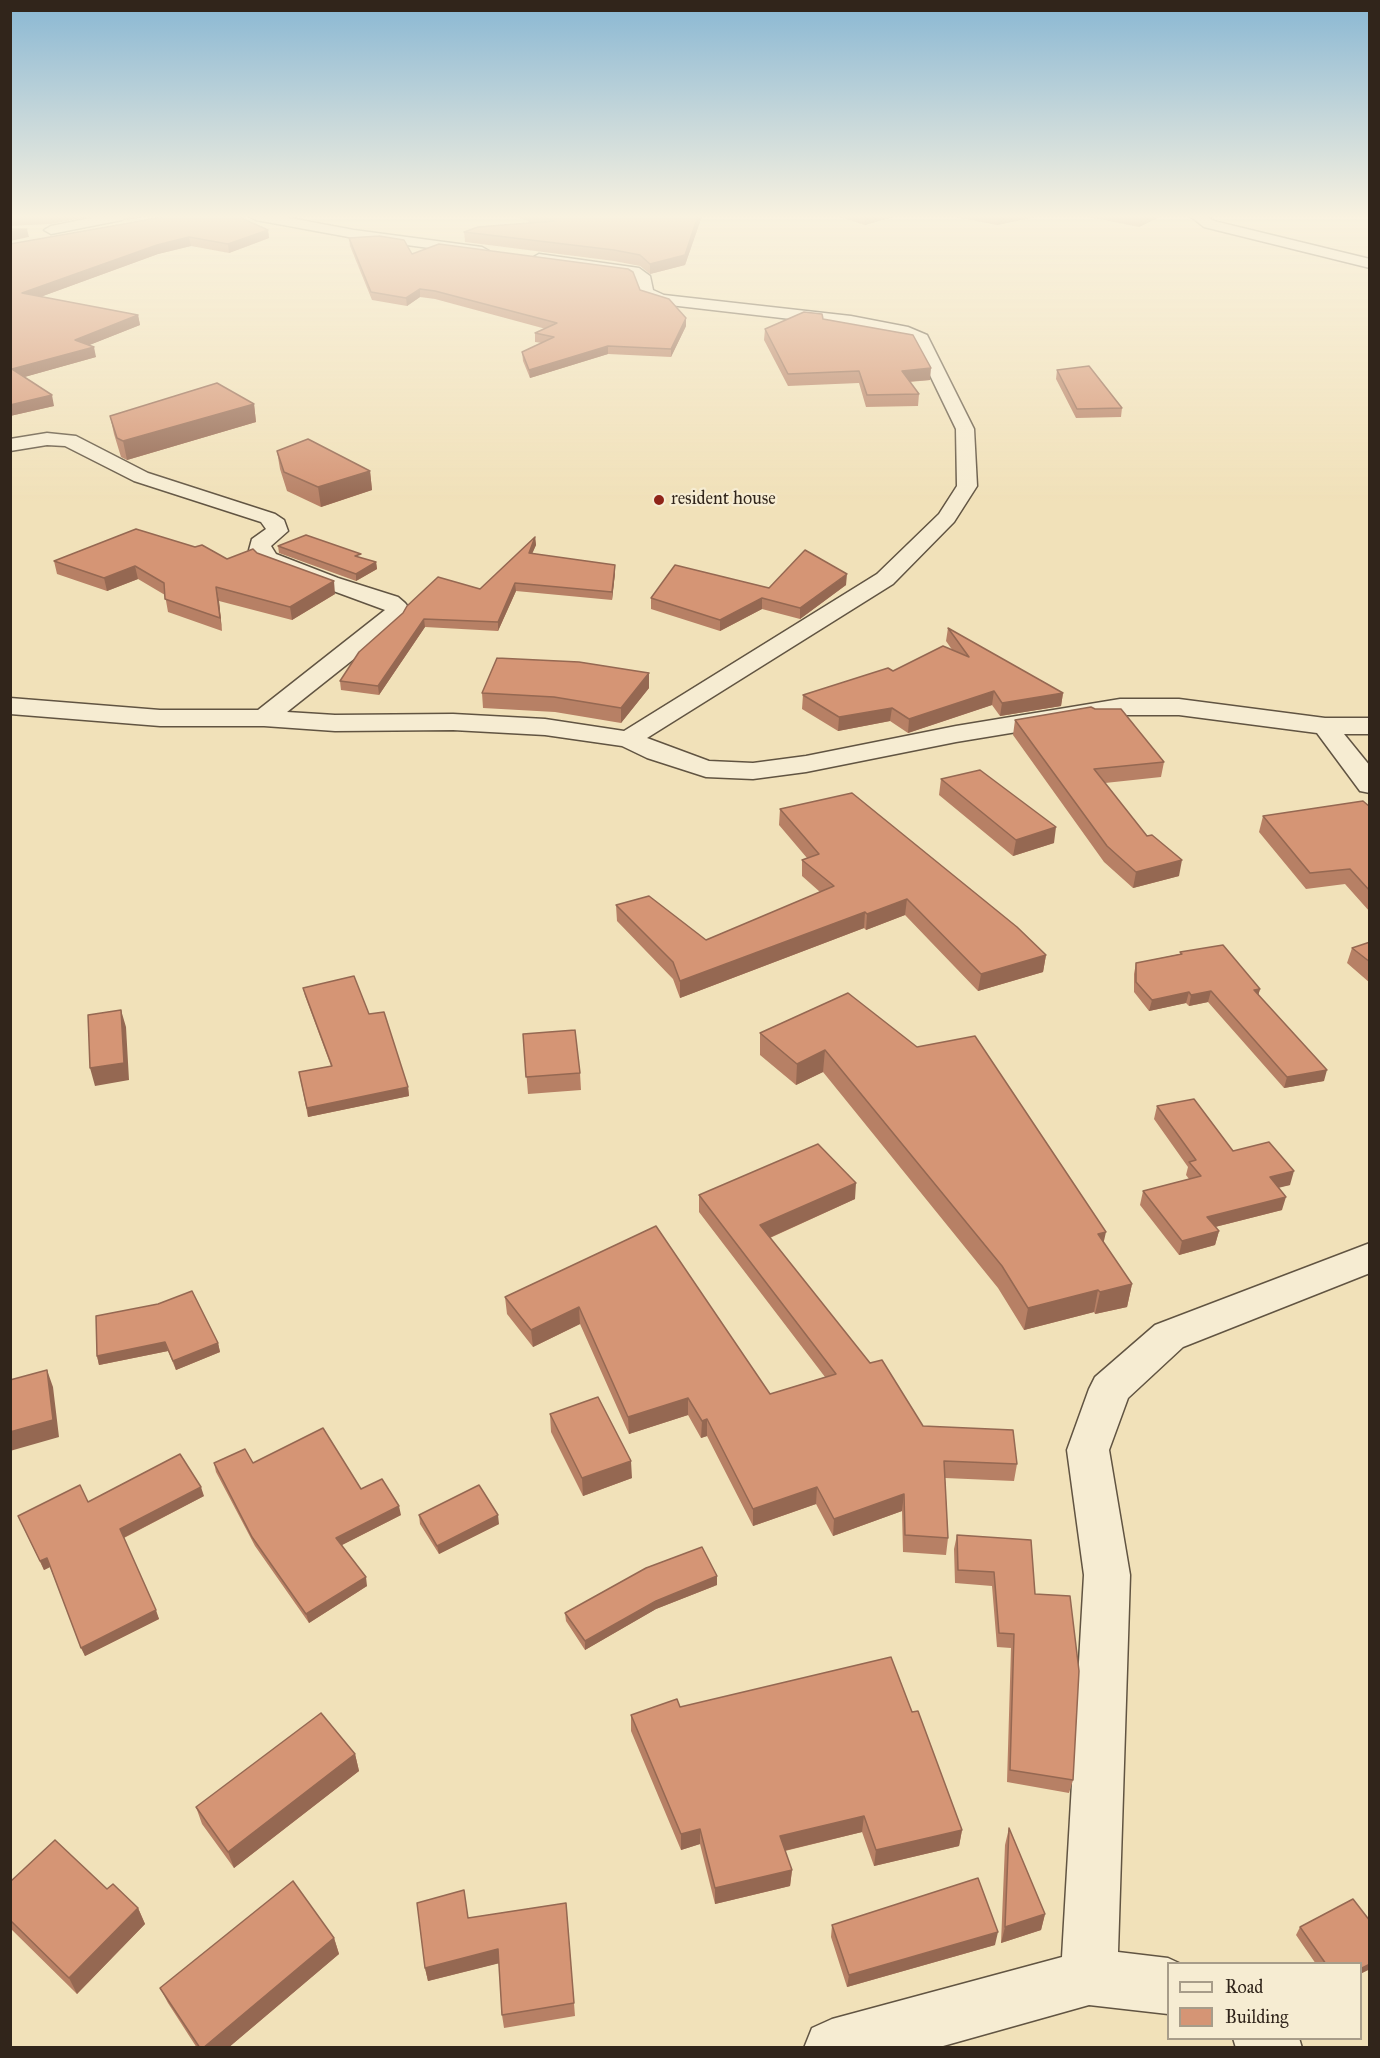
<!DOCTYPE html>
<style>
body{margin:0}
#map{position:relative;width:1380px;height:2058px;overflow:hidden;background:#f1e1b9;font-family:"IM FELL Great Primer",serif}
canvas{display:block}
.frame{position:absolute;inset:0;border:12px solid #31251b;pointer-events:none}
.legend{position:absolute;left:1167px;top:1962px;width:195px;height:78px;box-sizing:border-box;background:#f6ecd2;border:2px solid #a79c89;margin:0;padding:8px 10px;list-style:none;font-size:18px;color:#31251b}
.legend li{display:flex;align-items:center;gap:12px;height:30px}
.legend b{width:30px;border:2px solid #a79c89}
</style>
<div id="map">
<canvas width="1380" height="2058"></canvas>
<div class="frame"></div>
<ul class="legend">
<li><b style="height:8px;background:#f6ecd2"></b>Road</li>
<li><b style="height:16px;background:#d59575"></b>Building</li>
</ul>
</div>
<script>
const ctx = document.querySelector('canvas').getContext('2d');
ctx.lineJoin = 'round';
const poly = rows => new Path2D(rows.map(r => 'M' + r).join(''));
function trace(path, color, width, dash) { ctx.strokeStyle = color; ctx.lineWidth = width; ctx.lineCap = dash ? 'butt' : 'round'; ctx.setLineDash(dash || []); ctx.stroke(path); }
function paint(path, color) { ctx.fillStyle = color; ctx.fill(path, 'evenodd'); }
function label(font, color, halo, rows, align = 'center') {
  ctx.font = font + ' "IM FELL Great Primer",serif'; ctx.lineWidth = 4.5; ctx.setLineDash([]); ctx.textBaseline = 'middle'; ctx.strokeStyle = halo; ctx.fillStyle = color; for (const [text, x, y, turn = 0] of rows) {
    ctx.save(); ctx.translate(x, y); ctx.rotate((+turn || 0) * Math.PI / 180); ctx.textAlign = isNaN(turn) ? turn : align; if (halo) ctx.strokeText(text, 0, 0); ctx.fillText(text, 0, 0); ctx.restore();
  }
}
const minor = poly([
 [101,216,129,216,122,220,51,234,44,230,51,226,101,216],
 [249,216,279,216,354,230,482,247,489,251,482,255,354,238,256,220,249,216],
 [1190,216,1206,216,1214,221,1370,259,1370,268,1204,227,1190,216],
 [539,254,639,268,650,276,653,290,664,295,851,316,908,327,927,335,974,429,977,486,954,522,893,584,647,738,709,761,753,763,806,756,956,726,1120,699,1179,699,1325,718,1370,718,1370,734,1344,734,1370,766,1370,793,1360,791,1317,733,1179,715,1120,715,956,742,806,772,753,779,706,777,647,758,622,746,545,735,453,730,335,731,264,726,160,726,10,714,10,698,160,710,258,710,385,610,260,564,249,550,252,539,266,529,261,522,134,481,65,446,47,445,10,451,10,439,47,433,76,436,148,473,275,514,284,520,288,531,271,546,276,554,338,578,398,597,405,603,409,608,403,620,287,712,335,715,453,714,545,719,624,731,877,574,939,514,957,486,956,429,914,342,898,334,851,326,661,304,641,296,635,278,630,275,534,261,532,258,539,254],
 [1370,1243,1370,1273,1183,1347,1128,1398,1109,1450,1130,1575,1118,1952,1168,1958,1181,1964,1168,1964,1168,2014,1089,2005,936,2048,804,2048,812,2028,832,2019,1062,1957,1084,1575,1067,1450,1089,1389,1095,1377,1155,1325,1370,1243],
 [1233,2038,1299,2038,1302,2048,1236,2048,1233,2038]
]);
trace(minor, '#615442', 3);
paint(minor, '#f6ecd2');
paint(poly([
 [10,216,89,216,51,224,10,226],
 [515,216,702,216,685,265,650,274,640,266,614,261,465,242,464,232,532,223],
 [836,216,896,216,865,225],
 [950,216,1040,216,997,225],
 [1084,216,1161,216,1139,227],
 [268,230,269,238,229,253,191,246,158,254,40,297,138,315,140,325,89,345,96,357,24,377,54,406,10,416,10,244],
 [349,238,412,254,640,290,686,318,686,326,671,357,608,354,530,378,523,361,522,352,542,343,535,342,535,333,546,329,435,299,420,297,407,306,372,300,350,246],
 [823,319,930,380,910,382,919,394,918,406,866,407,859,383,788,386,764,340,765,329],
 [1057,370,1122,408,1121,417,1076,418,1056,379],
 [254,404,256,422,127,460,121,457,114,434,110,416],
 [277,451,370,471,372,490,321,507,287,491,280,469],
 [535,537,536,545,532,553,615,573,612,600,516,591,498,631,425,627,379,695,341,690,340,681,403,613,480,589],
 [278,546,362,558,376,562,377,569,356,581,279,553],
 [257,553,335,594,292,620,219,601,222,631,168,612,165,595,138,579,107,591,57,574,54,561,227,559],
 [846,585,800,619,762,609,720,631,651,609,651,598,769,588],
 [948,628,1063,693,1061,706,1000,716,992,705,908,733,890,721,838,731,802,709,803,695,893,671,953,651,946,641],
 [649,688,621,723,555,712,483,708,482,693],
 [1015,720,1164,762,1161,777,1105,783,1179,876,1133,888,1104,862,1013,735],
 [941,779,1054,843,1013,856,939,795],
 [1370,807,1370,912,1345,884,1306,889,1259,832,1263,816],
 [780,809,1046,955,1043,972,978,991,905,915,866,930,864,928,680,998,673,979,617,921,616,905,706,940,820,892,802,876,802,860,807,858,779,825],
 [1370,942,1370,983,1347,963,1352,948],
 [1180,952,1260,989,1258,995,1324,1081,1284,1088,1208,1002,1189,1006,1186,1003,1149,1011,1134,992,1134,974,1136,963,1180,954],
 [303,988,369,1014,408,1087,409,1096,308,1117,299,1072,331,1066,305,996],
 [848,993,1103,1242,1132,1284,1127,1307,1095,1314,1094,1312,1024,1330,998,1288,823,1072,796,1085,760,1055,760,1033],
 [523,1034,580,1073,581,1090,528,1094],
 [1157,1106,1290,1185,1279,1187,1282,1210,1215,1227,1219,1231,1215,1245,1179,1255,1140,1205,1143,1191,1189,1179,1186,1175,1188,1167,1154,1119],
 [699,1195,855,1199,770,1238,870,1363,923,1426,1017,1464,1014,1481,945,1478,948,1538,946,1555,903,1552,902,1511,833,1536,816,1504,753,1526,707,1436,701,1438,688,1415,629,1434,580,1324,533,1347,507,1314,505,1297,656,1226,770,1394,825,1377,699,1212],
 [158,1304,218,1343,220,1352,176,1370,168,1351,99,1365,97,1356],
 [550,1414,632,1478,583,1496,551,1432],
 [214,1463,253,1463,361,1489,401,1515,342,1545,367,1586,309,1623,255,1546,216,1472],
 [204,1496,124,1538,159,1619,85,1656,50,1567,44,1570,18,1516,88,1502],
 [419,1515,499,1524,439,1554,420,1524],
 [957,1535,1035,1594,1073,1780,1069,1793,1007,1782,1011,1648,997,1647,992,1586,955,1583,954,1549],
 [717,1585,656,1609,585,1650,566,1621,565,1613],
 [680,1707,962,1830,959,1846,874,1866,862,1832,785,1851,792,1870,790,1886,715,1904,700,1844,681,1850,631,1731,631,1715],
 [355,1754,359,1771,234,1868,202,1824,196,1807],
 [1009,1828,1045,1914,1041,1930,1001,1943,1005,1845],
 [10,1882,138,1908,145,1924,77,1994,10,1928],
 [566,1903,575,2016,504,2028,502,2015,499,1963,428,1981,425,1968,468,1918],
 [1370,1921,1370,1969,1360,1974,1360,1964,1316,1964,1296,1935,1300,1927],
 [832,1925,995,1945,847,1987,831,1937],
 [334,1938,339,1954,228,2048,197,2048,168,2003,160,1988]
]), '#b78065');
paint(poly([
 [49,216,89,216,51,224],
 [127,216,147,216,127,220],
 [698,216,702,216,685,265,650,274,650,264],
 [865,216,896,216,865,225],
 [998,216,1040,216,997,225],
 [1143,216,1161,216,1139,227,1140,217],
 [27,229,29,237,10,241,10,232],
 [268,230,269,238,229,253,228,244],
 [189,237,191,246,158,254,24,303,22,293,157,245],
 [420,289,420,297,407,306,406,298],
 [138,315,140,325,77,350,75,340],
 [686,318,686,326,671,357,671,349],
 [608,346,608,354,530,378,529,370],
 [94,347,96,357,14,380,12,369],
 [931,368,930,380,901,382,902,371],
 [52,395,54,406,10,416,10,405],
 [254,404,256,422,127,460,123,441],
 [370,471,372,490,321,507,318,487],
 [535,537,536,545,529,561,529,553],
 [376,562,377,569,356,581,356,574],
 [615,565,615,573,612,600,612,592],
 [135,566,138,579,107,591,104,578],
 [847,574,846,585,800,619,800,608],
 [334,581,335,594,292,620,290,607],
 [515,583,516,591,498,631,498,622],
 [216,587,219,601,222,631,220,618],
 [762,598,762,609,720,631,720,620],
 [424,619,425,627,379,695,378,686],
 [649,673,649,688,621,723,621,708],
 [994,691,992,705,908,733,909,719],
 [1063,693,1061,706,1000,716,1002,703],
 [892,708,890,721,838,731,839,717],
 [1056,827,1054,843,1013,856,1016,840],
 [1182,860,1179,876,1133,888,1136,872],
 [907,899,905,915,866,930,867,914],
 [865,912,864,928,680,998,680,981],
 [1046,955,1043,972,978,991,981,974],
 [1260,989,1257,1000,1254,990],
 [1211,991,1208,1002,1189,1006,1191,995],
 [1189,992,1186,1003,1149,1011,1152,1000],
 [121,1010,126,1027,129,1080,95,1086,90,1068],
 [825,1050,823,1072,796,1085,797,1064],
 [1327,1070,1324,1081,1284,1088,1287,1077],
 [408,1087,409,1096,308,1117,307,1108],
 [1294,1171,1290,1185,1266,1191,1270,1177],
 [856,1183,855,1199,760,1242,760,1225],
 [1286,1197,1282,1210,1203,1230,1207,1217],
 [1219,1231,1215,1245,1179,1255,1182,1241],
 [1106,1232,1101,1254,1098,1234],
 [1132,1284,1127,1307,1095,1314,1100,1292],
 [1098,1290,1094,1312,1024,1330,1028,1308],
 [579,1307,580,1324,533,1347,531,1330],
 [165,1342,168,1351,99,1365,97,1356],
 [218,1343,220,1352,176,1370,173,1361],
 [47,1370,53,1387,59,1437,10,1451,10,1432],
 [688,1398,688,1415,629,1434,628,1417],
 [707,1419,707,1436,701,1438,702,1421],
 [631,1461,632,1478,583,1496,582,1478],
 [201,1487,204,1496,123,1538,120,1529],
 [817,1487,816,1504,753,1526,753,1509],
 [904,1494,902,1511,833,1536,834,1519],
 [399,1506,401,1515,338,1547,336,1538],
 [498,1515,499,1524,439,1554,437,1546],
 [47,1558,50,1567,44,1570,40,1561],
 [717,1576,717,1585,656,1609,585,1650,585,1641,656,1601],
 [366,1577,367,1586,309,1623,306,1614],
 [156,1610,159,1619,85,1656,81,1648],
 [355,1754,359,1771,234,1868,228,1852],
 [864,1816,862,1832,779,1852,780,1836],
 [700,1829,700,1844,681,1850,681,1834],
 [962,1830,959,1846,874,1866,876,1850],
 [792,1870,790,1886,715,1904,715,1888],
 [138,1908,145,1924,77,1994,69,1978],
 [1045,1914,1041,1930,1001,1943,1005,1927],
 [998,1932,995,1945,847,1987,849,1975],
 [334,1938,339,1954,228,2048,203,2048],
 [498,1949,500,1963,428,1981,425,1968],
 [1370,1964,1370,1969,1360,1974,1360,1969]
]), '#956852');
const building = poly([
 [169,216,237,216,268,230,228,244,189,237,157,245,22,293,138,315,75,340,94,347,12,369,52,395,10,405,10,244,169,216],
 [540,216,698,216,685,255,650,264,640,255,614,250,464,232,478,227,554,221,540,216],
 [10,229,27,229,10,232,10,229],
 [379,236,404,240,412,254,439,244,628,269,633,272,640,290,669,299,686,318,671,349,608,346,529,370,522,352,554,337,535,333,557,323,435,291,420,289,406,298,371,292,349,238,379,236],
 [804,312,822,314,823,319,913,335,931,368,902,371,919,394,867,395,859,371,788,374,765,329,804,312],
 [1089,366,1122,408,1077,409,1057,370,1089,366],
 [217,383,254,404,123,441,117,438,110,416,217,383],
 [308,439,370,471,318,487,284,472,277,451,308,439],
 [136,529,195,547,202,545,227,559,253,549,257,553,334,581,290,607,216,587,220,618,165,599,164,583,135,566,104,578,54,561,136,529],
 [306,535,361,554,355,556,376,562,356,574,278,546,306,535],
 [535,537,529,553,615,565,612,592,515,583,498,622,424,619,378,686,340,681,359,652,403,613,407,606,438,577,480,589,535,537],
 [805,550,847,574,800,608,762,598,720,620,651,598,675,565,769,588,805,550],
 [948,628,1063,693,1002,703,994,691,909,719,892,708,839,717,803,695,888,668,893,671,943,646,969,657,948,628],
 [497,658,579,662,649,673,621,708,554,697,482,693,497,658],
 [1091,707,1095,709,1121,709,1164,762,1094,769,1147,836,1152,835,1182,860,1136,872,1107,846,1015,720,1091,707],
 [980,770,1056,827,1016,840,941,779,980,770],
 [852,793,1017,927,1046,955,981,974,907,899,867,914,865,912,680,981,673,962,616,905,649,896,706,940,834,886,802,860,819,854,780,809,852,793],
 [1363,801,1370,807,1370,891,1350,869,1310,873,1263,816,1363,801],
 [1370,942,1370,962,1352,948,1370,942],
 [1223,945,1260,989,1254,990,1327,1070,1287,1077,1211,991,1191,995,1189,992,1152,1000,1136,982,1136,963,1182,954,1180,952,1223,945],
 [354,976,369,1014,384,1012,408,1087,307,1108,299,1072,332,1066,303,988,354,976],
 [848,993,917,1047,975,1036,1106,1232,1098,1234,1132,1284,1100,1292,1098,1290,1028,1308,1002,1266,825,1050,797,1064,760,1033,848,993],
 [121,1010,124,1063,90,1068,88,1015,121,1010],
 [575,1030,580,1073,526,1077,523,1034,575,1030],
 [1194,1099,1233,1151,1269,1142,1294,1171,1270,1177,1286,1197,1207,1217,1219,1231,1182,1241,1143,1191,1201,1176,1189,1162,1196,1160,1157,1106,1194,1099],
 [818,1144,856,1183,760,1225,870,1363,882,1360,923,1426,1013,1430,1017,1464,944,1461,948,1538,905,1535,904,1494,834,1519,817,1487,753,1509,707,1419,702,1421,688,1398,628,1417,579,1307,531,1330,505,1297,656,1226,770,1394,836,1374,699,1195,818,1144],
 [192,1291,218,1343,173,1361,165,1342,97,1356,96,1316,158,1304,192,1291],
 [47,1370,53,1420,10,1432,10,1380,47,1370],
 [598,1397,631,1461,582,1478,550,1414,598,1397],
 [323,1428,361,1489,382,1479,399,1506,336,1538,366,1577,306,1614,252,1537,214,1463,245,1449,253,1463,323,1428],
 [180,1454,201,1487,120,1529,156,1610,81,1648,47,1558,40,1561,18,1516,80,1485,88,1502,180,1454],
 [479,1485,498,1515,437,1546,419,1515,479,1485],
 [957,1535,1031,1540,1035,1594,1070,1596,1079,1671,1073,1780,1010,1770,1014,1634,999,1633,994,1572,958,1570,957,1535],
 [702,1547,717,1576,656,1601,585,1641,565,1613,646,1568,702,1547],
 [891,1657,912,1712,918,1711,962,1830,876,1850,864,1816,780,1836,792,1870,715,1888,700,1829,681,1834,631,1715,677,1699,680,1707,891,1657],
 [321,1713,355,1754,228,1852,196,1807,321,1713],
 [1009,1828,1045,1914,1005,1927,1009,1828],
 [55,1840,107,1889,113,1884,138,1908,69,1978,10,1920,10,1882,55,1840],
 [978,1878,998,1932,849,1975,832,1925,978,1878],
 [293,1881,334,1938,203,2048,200,2048,160,1988,293,1881],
 [464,1890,468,1918,566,1903,574,2003,502,2015,498,1949,425,1968,417,1903,464,1890],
 [1353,1899,1370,1921,1370,1964,1360,1969,1360,1964,1326,1964,1300,1927,1353,1899]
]);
paint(building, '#d59575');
trace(building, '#956852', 1.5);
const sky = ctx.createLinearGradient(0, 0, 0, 504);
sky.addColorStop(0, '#89b7d3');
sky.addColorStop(0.43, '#f9f2e0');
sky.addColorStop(1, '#f9f2e000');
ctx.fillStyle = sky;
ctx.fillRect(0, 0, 1380, 504);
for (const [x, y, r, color] of [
 [659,500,6,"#8f2418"]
]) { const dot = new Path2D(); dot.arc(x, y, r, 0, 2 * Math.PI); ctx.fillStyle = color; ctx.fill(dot); trace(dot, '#f6ecd2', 2); }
label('18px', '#31251b', '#f6ecd2', [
 ["resident house",671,500]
], 'left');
</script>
